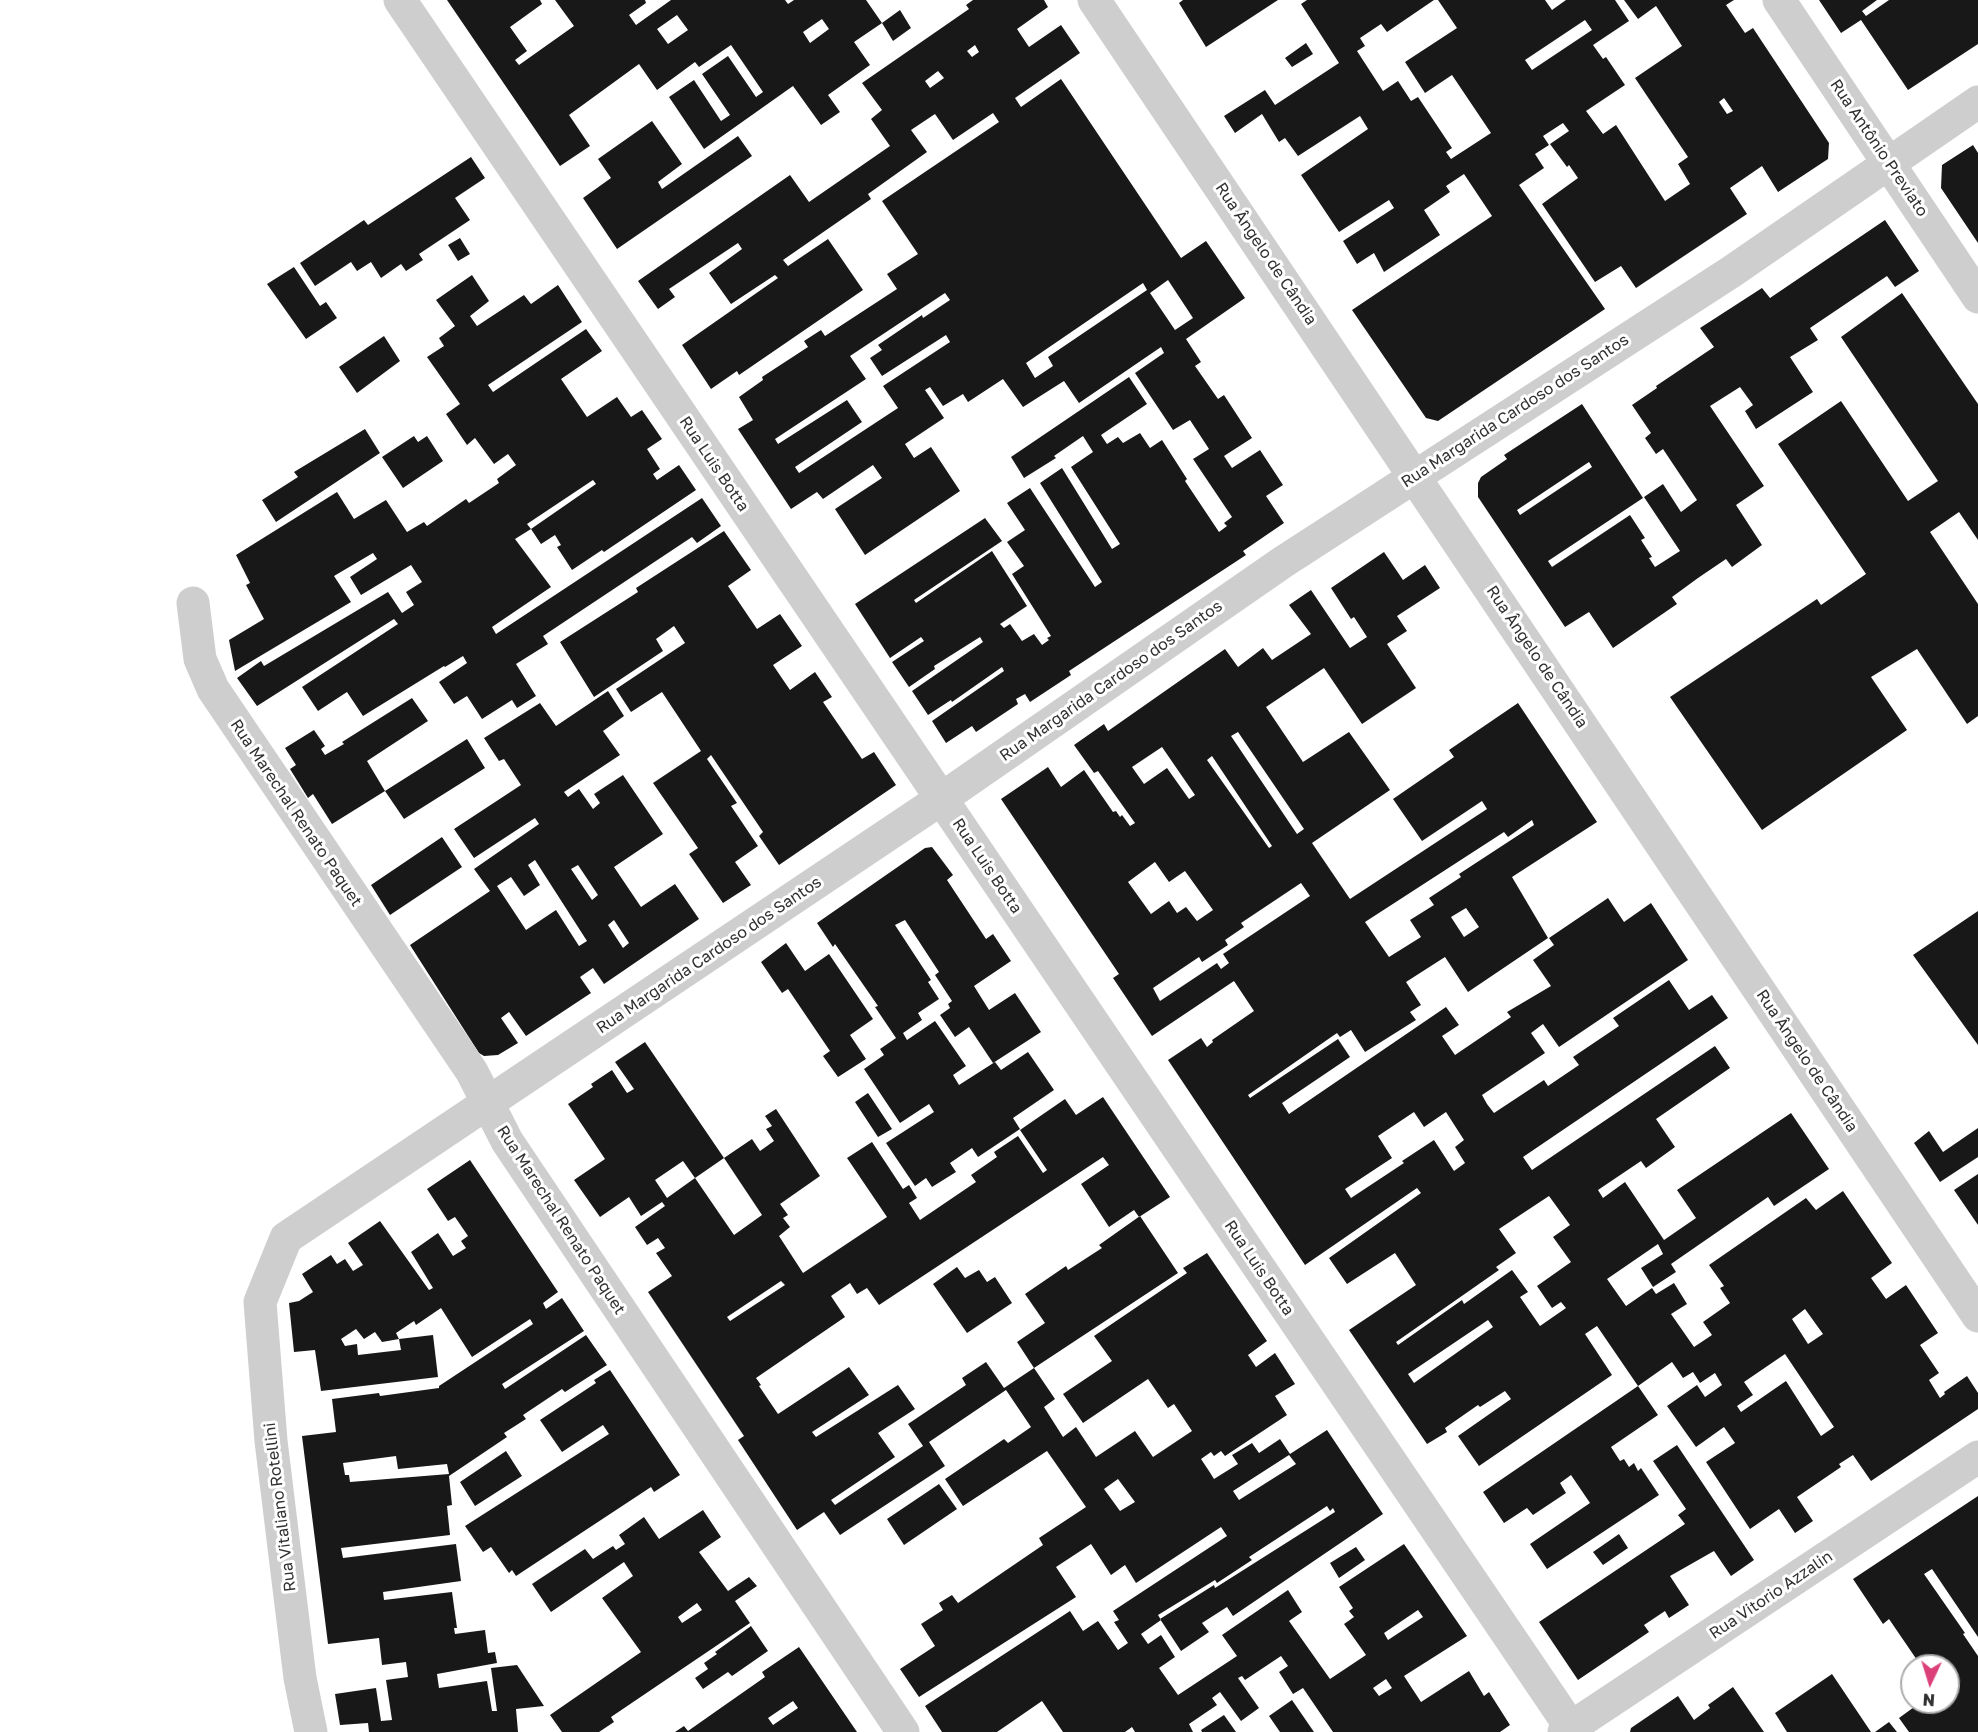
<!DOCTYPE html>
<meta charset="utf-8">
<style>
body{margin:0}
#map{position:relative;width:1978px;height:1732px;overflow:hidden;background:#fff;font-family:"Golos Text",sans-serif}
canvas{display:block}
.north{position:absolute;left:1900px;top:1654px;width:60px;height:60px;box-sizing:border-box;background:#fff;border:2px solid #adadad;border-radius:50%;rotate:184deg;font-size:16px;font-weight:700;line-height:24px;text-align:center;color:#313131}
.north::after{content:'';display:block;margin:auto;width:21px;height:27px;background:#db4078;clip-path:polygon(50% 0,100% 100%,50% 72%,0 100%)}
</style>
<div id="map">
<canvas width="1978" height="1732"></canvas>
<div class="north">N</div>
</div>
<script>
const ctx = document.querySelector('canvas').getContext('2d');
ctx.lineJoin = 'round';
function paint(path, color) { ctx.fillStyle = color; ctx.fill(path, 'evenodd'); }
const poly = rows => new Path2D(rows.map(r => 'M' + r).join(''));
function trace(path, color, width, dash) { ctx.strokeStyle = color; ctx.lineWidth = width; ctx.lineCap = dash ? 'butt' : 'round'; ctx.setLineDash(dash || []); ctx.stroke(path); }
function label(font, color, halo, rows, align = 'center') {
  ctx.font = font + ' "Golos Text",sans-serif'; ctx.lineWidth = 6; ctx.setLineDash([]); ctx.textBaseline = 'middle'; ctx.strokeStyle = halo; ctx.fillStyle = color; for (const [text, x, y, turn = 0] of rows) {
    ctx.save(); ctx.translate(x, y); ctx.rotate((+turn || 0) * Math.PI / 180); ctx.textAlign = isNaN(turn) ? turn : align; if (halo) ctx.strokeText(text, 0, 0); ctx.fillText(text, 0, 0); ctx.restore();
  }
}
paint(poly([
 [447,0,540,0,542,4,510,27,527,51,515,60,519,65,574,26,555,0,645,0,646,3,629,15,636,25,671,0,785,0,788,4,794,0,866,0,882,23,900,10,911,28,893,41,882,23,854,42,870,65,828,95,840,112,821,125,793,86,704,149,669,97,694,80,721,121,730,115,702,74,728,56,756,97,763,92,731,45,699,67,695,62,657,90,639,64,569,115,590,146,560,166],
 [677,15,688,30,668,44,657,29],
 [822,19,829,29,810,43,803,32],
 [973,0,1044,0,1048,7,1017,29,1029,47,1061,25,1080,53,1015,98,1021,107,1061,79,1181,258,1206,241,1245,298,1186,339,1201,362,1195,366,1218,399,1224,395,1252,438,1224,456,1232,468,1260,450,1283,485,1266,496,1284,523,1243,551,1246,555,1069,671,1071,675,1030,702,1025,694,1016,699,1018,704,976,732,972,726,946,743,932,721,1004,671,1002,667,952,702,951,700,928,715,912,691,983,642,980,637,934,666,935,669,909,687,892,662,924,641,921,637,890,658,855,604,985,518,1002,541,914,600,916,603,992,551,1027,606,1000,624,1004,628,1010,624,1022,641,1034,634,1042,645,1049,640,1047,638,1051,636,1012,574,1024,566,1007,542,1025,530,1007,503,1030,488,1095,587,1102,582,1040,483,1062,468,1112,549,1120,544,1071,467,1093,452,1083,436,1054,456,1056,458,1024,478,1011,457,1129,377,1147,404,1101,435,1107,444,1118,437,1123,443,1140,433,1150,448,1162,440,1187,479,1185,481,1219,532,1227,526,1224,523,1232,517,1193,459,1209,449,1190,420,1173,430,1135,373,1164,353,1161,347,1079,403,1064,381,1023,407,1003,379,968,402,963,394,943,406,930,387,925,390,944,418,905,444,914,458,931,447,960,491,865,555,835,509,882,478,873,465,823,499,817,492,791,509,738,429,753,420,739,397,763,380,762,377,808,347,804,341,821,330,825,336,897,289,887,274,918,254,882,201,999,122,993,113,953,140,935,114,911,130,927,152,868,194,871,199,783,260,788,266,828,239,863,290,739,375,737,371,711,389,682,345,778,278,775,275,731,304,709,273,742,249,738,243,669,289,675,297,658,309,638,281,790,175,809,202,890,146,871,119,882,110,862,83,969,9,966,5],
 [975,45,979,52,972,57,967,51],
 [938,71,944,78,930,88,925,81],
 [1168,280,1193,318,1175,330,1150,293],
 [1143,283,1147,290,1048,357,1053,366,1035,378,1026,363],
 [945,293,950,300,923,318,922,315,878,345,882,350,870,358,882,376,946,335,950,342,883,386,898,408,799,473,795,467,862,422,847,400,778,444,775,439,866,379,850,356],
 [1183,0,1278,0,1206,47,1179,3],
 [1307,0,1434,0,1387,32,1381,24,1360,38,1365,46,1357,51,1383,91,1398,81,1411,101,1418,97,1452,148,1446,152,1451,159,1491,133,1452,75,1425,93,1405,62,1457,28,1438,0,1545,0,1552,10,1566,0,1615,0,1629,21,1593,45,1603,59,1606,57,1625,85,1586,111,1603,134,1616,125,1665,201,1690,184,1678,164,1688,157,1635,78,1682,46,1656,6,1638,19,1624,0,1734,0,1726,5,1745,33,1753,28,1829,143,1828,159,1778,192,1762,166,1730,188,1747,214,1636,288,1621,266,1595,282,1542,204,1578,178,1569,165,1567,167,1550,144,1569,131,1563,123,1543,136,1549,145,1535,154,1544,168,1519,185,1605,309,1438,421,1426,418,1352,310,1492,216,1464,174,1446,186,1450,192,1424,210,1440,235,1384,272,1374,253,1357,264,1343,241,1394,208,1389,200,1339,232,1301,175,1368,129,1360,116,1298,156,1285,138,1279,142,1262,114,1235,133,1224,116,1265,90,1275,105,1339,63,1301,4],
 [1585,20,1592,30,1532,70,1525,60],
 [1724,98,1733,111,1727,114,1719,102],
 [1819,0,1877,0,1862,11,1866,16,1889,0,1978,0,1978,44,1908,90,1861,20,1841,33],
 [1306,43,1313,54,1292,67,1285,58],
 [652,121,682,164,658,182,662,189,738,136,752,156,617,249,583,198,611,178,598,159],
 [1973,145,1978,153,1978,243,1941,188,1942,165],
 [471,157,485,178,455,198,470,220,419,254,423,260,406,271,401,264,381,278,371,262,357,271,351,262,315,286,300,263,364,220,368,225],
 [1885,220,1919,271,1895,287,1887,276,1810,328,1818,340,1790,357,1813,392,1756,429,1745,411,1753,405,1740,387,1710,406,1764,486,1736,505,1762,545,1732,567,1726,559,1698,578,1672,597,1677,604,1613,648,1589,612,1565,627,1478,497,1478,483,1481,477,1507,459,1504,455,1582,404,1643,498,1548,561,1552,567,1630,515,1645,538,1641,540,1652,557,1649,558,1655,567,1680,551,1644,497,1663,484,1681,512,1697,500,1663,449,1656,454,1645,438,1651,433,1632,405,1657,388,1656,386,1714,347,1700,328,1762,288,1770,298],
 [1589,462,1592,467,1520,515,1517,510],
 [460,238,470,254,458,261,448,245],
 [294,267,320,306,326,302,337,318,306,339,267,284],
 [472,275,489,301,470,316,477,326,524,295,531,304,558,285,582,322,488,385,493,392,586,329,602,351,561,379,587,417,617,397,631,417,642,410,662,439,647,449,660,469,653,474,657,480,679,465,696,490,604,552,602,550,572,570,557,547,561,545,555,535,541,544,531,529,596,484,593,480,527,524,531,529,515,539,551,587,492,627,496,634,702,498,721,526,697,543,692,537,543,636,548,644,516,664,536,696,517,708,512,700,482,719,467,696,454,704,439,682,467,663,463,656,445,667,444,666,363,716,347,692,318,711,302,687,398,624,394,619,257,706,237,678,261,661,264,666,388,592,402,613,414,605,406,592,422,582,411,565,361,595,350,577,377,559,373,553,334,576,351,602,235,671,229,640,264,619,246,585,250,583,236,555,337,492,354,519,386,500,407,532,424,522,427,526,466,499,469,503,499,483,497,479,516,465,508,454,494,464,475,438,467,445,446,414,460,404,427,357,444,346,439,338,455,326,436,300],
 [1902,293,1978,404,1978,540,1959,512,1930,532,1978,604,1978,716,1967,724,1917,649,1871,677,1907,730,1762,830,1670,697,1817,599,1821,605,1866,574,1778,444,1841,401,1908,501,1938,481,1841,337],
 [384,336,400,361,357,393,339,367],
 [365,429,380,453,276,522,262,500,298,477,294,472],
 [414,436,418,442,427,436,443,461,403,488,382,457],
 [724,531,751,570,728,586,757,629,780,614,802,646,773,665,790,690,815,672,832,697,823,702,862,759,874,752,896,785,779,865,759,836,763,832,711,755,707,759,737,803,731,806,758,846,735,862,751,885,723,903,689,854,698,848,653,783,701,751,662,692,631,712,616,689,685,643,674,626,656,639,663,651,594,697,560,642,638,592,636,588],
 [1384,552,1403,580,1425,565,1440,588,1397,616,1407,631,1387,644,1416,688,1362,724,1324,668,1266,707,1303,762,1349,732,1390,790,1312,843,1350,899,1487,809,1482,801,1422,841,1393,799,1454,757,1449,750,1518,703,1597,822,1512,877,1548,938,1468,992,1445,957,1406,982,1421,1005,1410,1012,1416,1020,1365,1052,1351,1030,1340,1037,1337,1033,1248,1095,1250,1098,1338,1039,1350,1057,1282,1103,1289,1114,1446,1007,1459,1025,1442,1036,1455,1055,1511,1017,1507,1012,1551,986,1533,960,1554,945,1549,938,1608,898,1624,922,1651,903,1688,960,1559,1047,1543,1024,1531,1033,1545,1053,1482,1095,1487,1104,1494,1113,1544,1080,1548,1086,1579,1065,1573,1057,1619,1026,1613,1018,1669,980,1689,1010,1712,995,1728,1018,1523,1157,1532,1170,1715,1046,1730,1068,1656,1119,1675,1147,1646,1168,1641,1161,1598,1190,1603,1198,1625,1182,1664,1240,1696,1218,1677,1190,1791,1113,1829,1169,1774,1206,1768,1197,1671,1264,1676,1272,1653,1287,1641,1268,1663,1254,1658,1244,1607,1279,1626,1306,1652,1288,1656,1294,1674,1283,1687,1304,1671,1314,1694,1347,1712,1335,1703,1322,1730,1303,1720,1288,1724,1286,1709,1265,1806,1198,1816,1210,1843,1191,1892,1263,1871,1278,1886,1299,1906,1285,1938,1333,1920,1345,1939,1373,1929,1380,1940,1398,1945,1394,1944,1392,1967,1376,1978,1393,1978,1409,1871,1481,1853,1455,1839,1464,1841,1467,1797,1497,1813,1521,1795,1533,1779,1509,1750,1529,1706,1462,1735,1443,1724,1427,1696,1447,1667,1406,1697,1385,1705,1397,1722,1385,1715,1373,1700,1383,1693,1372,1683,1378,1672,1362,1638,1386,1597,1326,1585,1334,1612,1375,1479,1466,1458,1436,1511,1399,1505,1391,1480,1407,1478,1405,1445,1428,1447,1432,1427,1444,1349,1330,1416,1285,1395,1253,1347,1284,1329,1258,1421,1193,1417,1188,1305,1265,1168,1060,1201,1038,1207,1047,1213,1042,1212,1040,1254,1011,1234,981,1152,1036,1113,978,1119,974,1001,799,1048,767,1061,787,1084,770,1113,812,1116,811,1120,817,1122,815,1130,826,1135,823,1098,771,1094,773,1074,745,1104,724,1108,731,1225,649,1238,667,1263,648,1272,660,1311,634,1289,605,1311,590,1350,648,1367,637,1354,617,1351,619,1331,588],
 [1238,732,1304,829,1297,834,1231,736],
 [1162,747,1195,795,1189,799,1167,768,1144,784,1132,767],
 [1212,756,1272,846,1269,848,1207,760],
 [1532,820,1534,825,1459,874,1461,877,1429,898,1434,905,1410,920,1421,937,1389,957,1365,922,1504,832,1508,837],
 [1155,862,1169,882,1185,871,1213,910,1197,921,1186,907,1177,913,1169,901,1151,914,1128,882],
 [1301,883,1310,896,1223,954,1229,963,1221,969,1217,963,1160,1001,1153,988,1199,957,1202,962,1228,945,1225,940,1244,927,1241,923],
 [1466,908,1479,927,1464,937,1451,917],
 [1414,1112,1424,1127,1446,1112,1464,1140,1455,1147,1465,1163,1454,1171,1434,1140,1402,1161,1404,1163,1351,1198,1345,1189,1392,1158,1378,1136],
 [1549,1196,1570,1225,1553,1237,1571,1262,1537,1286,1552,1308,1561,1302,1566,1308,1540,1326,1520,1297,1528,1292,1512,1270,1464,1304,1462,1300,1398,1345,1396,1342,1499,1270,1496,1267,1516,1253,1499,1229],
 [1805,1309,1823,1334,1808,1344,1792,1319],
 [1488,1320,1493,1327,1414,1383,1408,1374],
 [1785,1354,1834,1427,1821,1436,1786,1381,1741,1412,1737,1406,1753,1395,1744,1382],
 [608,691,624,716,603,731,620,755,564,792,568,797,579,789,593,809,600,803,594,794,623,775,663,834,614,867,641,907,675,884,699,919,604,984,593,968,580,977,591,993,526,1036,509,1012,501,1018,518,1043,498,1055,484,1056,479,1053,410,945,490,891,474,869,539,824,535,818,474,858,454,829,521,785,504,759,499,761,484,738,540,703,556,726],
 [535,860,587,941,579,946,556,910,526,930,497,886,511,877,524,896,540,885,528,865],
 [578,865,598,895,592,900,571,869],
 [614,920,629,943,623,948,608,925],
 [412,698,428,721,367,761,385,791,332,824,313,794,308,798,290,769,296,765,285,748,314,730,325,746,321,749,325,755,344,744,342,742],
 [467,739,485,768,404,819,385,791],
 [442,837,462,867,390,915,371,885],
 [932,847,953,875,947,880,986,939,993,934,1011,961,974,986,989,1010,1015,993,1041,1032,993,1063,969,1027,955,1037,940,1015,950,1008,948,1004,952,1001,935,975,939,972,905,920,895,925,931,980,928,982,939,999,918,1013,922,1020,903,1033,907,1040,935,1021,966,1066,953,1075,959,1085,995,1062,1001,1070,1028,1052,1054,1090,1013,1118,1020,1129,978,1157,972,1148,950,1163,956,1172,932,1187,926,1178,915,1186,886,1143,934,1112,929,1104,900,1123,864,1069,884,1055,880,1049,896,1038,875,1007,878,1006,835,944,833,947,817,923,925,848],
 [1978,911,1978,1045,1913,955],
 [786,943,805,971,829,954,873,1019,850,1035,866,1059,838,1077,823,1056,830,1051,788,989,782,993,761,962],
 [645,1042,724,1158,752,1139,760,1151,774,1141,766,1129,772,1126,765,1116,776,1109,820,1176,780,1204,788,1215,783,1218,790,1227,779,1236,803,1273,887,1217,847,1158,872,1142,903,1189,909,1185,917,1198,909,1203,920,1220,976,1182,971,1175,997,1157,994,1152,1018,1136,1043,1173,1047,1170,1020,1130,1065,1099,1076,1115,1103,1097,1170,1197,1139,1217,1134,1210,1109,1227,1081,1184,1109,1165,1103,1157,879,1305,867,1288,857,1294,850,1283,831,1296,845,1317,756,1378,761,1385,759,1386,778,1414,849,1367,869,1395,812,1432,816,1437,898,1385,915,1409,878,1433,895,1457,831,1500,835,1505,923,1446,908,1424,966,1385,962,1378,986,1362,1004,1388,1034,1368,1017,1342,1045,1323,1025,1294,1066,1266,1068,1270,1102,1248,1099,1245,1140,1216,1178,1273,1034,1368,1055,1399,1044,1407,1063,1437,1076,1427,1096,1457,1135,1431,1153,1457,1192,1431,1174,1404,1168,1408,1148,1379,1083,1423,1063,1394,1112,1361,1094,1336,1187,1273,1183,1268,1207,1253,1267,1341,1248,1355,1256,1367,1275,1353,1295,1384,1275,1396,1287,1415,1225,1456,1221,1451,1214,1456,1211,1452,1201,1459,1209,1471,1214,1479,1238,1464,1232,1455,1252,1443,1259,1453,1280,1439,1290,1454,1327,1430,1383,1514,1233,1616,1227,1607,1202,1623,1209,1632,1181,1651,1160,1619,1214,1585,1215,1588,1335,1512,1333,1508,1330,1511,1327,1506,1249,1557,1252,1560,1217,1583,1215,1580,1158,1615,1161,1620,1141,1634,1148,1644,1161,1635,1175,1657,1159,1668,1178,1695,1237,1656,1222,1635,1288,1590,1302,1612,1289,1621,1330,1679,1366,1655,1344,1624,1354,1617,1349,1611,1353,1608,1339,1587,1404,1544,1467,1636,1404,1676,1421,1702,1469,1671,1484,1696,1489,1692,1510,1725,1500,1732,1333,1732,1303,1688,1293,1694,1279,1672,1288,1666,1281,1656,1245,1680,1242,1676,1238,1678,1259,1708,1241,1721,1220,1692,1212,1698,1217,1705,1189,1724,1193,1732,1135,1732,1132,1727,1125,1732,1063,1732,1042,1701,997,1732,942,1732,925,1706,1070,1611,1083,1631,1098,1621,1118,1650,1128,1643,1114,1622,1119,1620,1113,1611,1227,1536,1221,1527,1136,1583,1125,1565,1111,1575,1091,1544,1056,1567,1076,1597,919,1697,900,1669,935,1646,921,1624,943,1610,939,1603,952,1595,958,1603,1043,1545,1039,1538,1086,1507,1047,1451,963,1506,945,1479,1004,1439,1008,1443,1031,1427,1006,1390,929,1442,945,1466,840,1535,824,1512,797,1530,738,1440,744,1436,648,1292,672,1276,656,1253,665,1248,658,1238,647,1245,635,1227,665,1206,662,1202,641,1216,629,1197,600,1217,574,1180,605,1159,568,1104,593,1087,591,1084,612,1070,627,1093,634,1089,615,1062],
 [724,1158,762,1215,734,1235,695,1178,667,1198,655,1180,683,1161,695,1178],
 [781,1281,785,1285,730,1321,727,1317],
 [1289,1455,1296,1464,1239,1500,1233,1491],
 [1118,1479,1135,1502,1120,1511,1104,1489],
 [1418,1610,1423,1617,1388,1640,1384,1633],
 [1386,1679,1392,1688,1379,1696,1373,1688],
 [868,1093,892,1129,878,1137,855,1102],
 [1978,1128,1978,1157,1940,1182,1914,1143,1929,1131,1943,1152],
 [470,1160,558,1292,543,1303,546,1309,562,1298,584,1331,502,1384,505,1389,586,1335,607,1365,565,1392,562,1389,523,1415,526,1419,504,1433,507,1437,449,1476,452,1505,447,1506,450,1535,341,1548,343,1558,456,1544,461,1581,383,1592,384,1600,452,1592,457,1628,454,1628,455,1634,485,1630,488,1653,495,1652,497,1663,437,1674,439,1688,487,1681,492,1711,497,1711,491,1668,517,1665,544,1706,516,1709,518,1732,369,1732,368,1723,340,1725,335,1694,376,1688,381,1721,392,1720,386,1680,408,1677,406,1662,382,1665,379,1638,328,1644,302,1436,336,1432,332,1399,379,1393,380,1396,439,1388,439,1386,533,1324,530,1319,472,1357,441,1308,416,1325,414,1321,396,1333,399,1339,382,1342,375,1332,364,1339,356,1329,341,1339,345,1346,357,1344,358,1355,401,1350,399,1339,433,1335,438,1377,321,1391,315,1350,294,1352,289,1303,299,1301,313,1292,302,1274,331,1255,337,1264,345,1259,353,1271,363,1265,348,1243,380,1221,429,1290,433,1288,411,1252,438,1233,453,1256,466,1248,461,1241,468,1236,455,1217,448,1221,427,1189],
 [396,1456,398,1469,447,1464,449,1474,350,1482,349,1475,345,1475,343,1463],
 [1978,1174,1978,1225,1954,1190],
 [957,1267,965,1278,979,1270,987,1282,995,1277,1012,1303,967,1333,933,1284],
 [610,1370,680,1475,654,1492,651,1487,516,1576,512,1570,509,1573,491,1547,483,1552,465,1526,609,1434,603,1425,562,1452,540,1420,596,1383,594,1380],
 [1638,1386,1658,1415,1611,1447,1620,1461,1624,1459,1629,1467,1634,1463,1638,1471,1641,1468,1659,1495,1547,1569,1530,1544,1590,1503,1571,1475,1560,1483,1566,1493,1533,1515,1527,1508,1504,1523,1483,1492],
 [1677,1445,1754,1560,1731,1576,1714,1551,1670,1576,1689,1605,1669,1618,1665,1611,1644,1625,1649,1632,1578,1680,1539,1622,1685,1524,1678,1515,1686,1509,1653,1461],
 [506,1451,522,1476,475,1506,460,1482],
 [939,1484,957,1509,904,1545,887,1519],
 [1978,1496,1978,1637,1932,1569,1924,1574,1965,1633,1963,1634,1978,1656,1978,1732,1909,1732,1899,1718,1921,1702,1948,1702,1948,1666,1912,1666,1912,1669,1909,1665,1917,1660,1889,1619,1883,1624,1853,1579],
 [703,1510,721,1537,699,1552,728,1591,749,1577,757,1586,735,1601,750,1623,611,1717,614,1722,599,1732,562,1732,550,1715,641,1652,602,1598,633,1576,624,1562,551,1612,532,1584,585,1549,593,1559,613,1546,616,1550,625,1544,619,1535,644,1517,659,1539],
 [697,1603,702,1610,682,1623,678,1617],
 [1619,1534,1628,1548,1603,1565,1593,1552],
 [1356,1547,1365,1560,1339,1578,1330,1563],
 [751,1626,768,1651,732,1676,728,1672,703,1689,695,1678,708,1669,704,1663,717,1654,715,1652],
 [799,1647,857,1732,675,1732,684,1726,688,1731,715,1712,765,1677,762,1672],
 [793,1701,798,1708,773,1725,768,1718],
 [1832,1674,1871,1732,1787,1732,1775,1713],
 [1733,1687,1764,1732,1630,1732,1631,1728,1678,1696,1694,1720,1710,1708,1708,1705],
 [1292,1700,1314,1732,1280,1732,1269,1716],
 [1224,1715,1236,1732,1202,1732,1201,1730],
 [1889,1722,1897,1732,1875,1732]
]), '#181818');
trace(poly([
 [400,0,1574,1732],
 [1094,0,1978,1316],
 [1779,0,1978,297],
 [193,603,200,659,213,689,472,1072,507,1141,903,1732],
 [311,1732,300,1678,271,1441,260,1302,286,1238,941,799,1283,562,1731,272,1978,102],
 [1564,1732,1978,1457]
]), '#cecece', 33);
label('16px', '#313131', '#fff', [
 ["Rua Antônio Previato",1879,148,56],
 ["Rua Ângelo de Cândia",1266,254,56],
 ["Rua Margarida Cardoso dos Santos",1515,411,-33],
 ["Rua Luis Botta",714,464,56],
 ["Rua Ângelo de Cândia",1537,657,56],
 ["Rua Margarida Cardoso dos Santos",1111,681,-35],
 ["Rua Marechal Renato Paquet",296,813,56],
 ["Rua Luis Botta",987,866,56],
 ["Rua Margarida Cardoso dos Santos",709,955,-34],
 ["Rua Ângelo de Cândia",1807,1061,56],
 ["Rua Marechal Renato Paquet",561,1220,57],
 ["Rua Luis Botta",1259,1268,56],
 ["Rua Vitaliano Rotellini",280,1507,-97],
 ["Rua Vitorio Azzalin",1771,1595,-34]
]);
</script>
